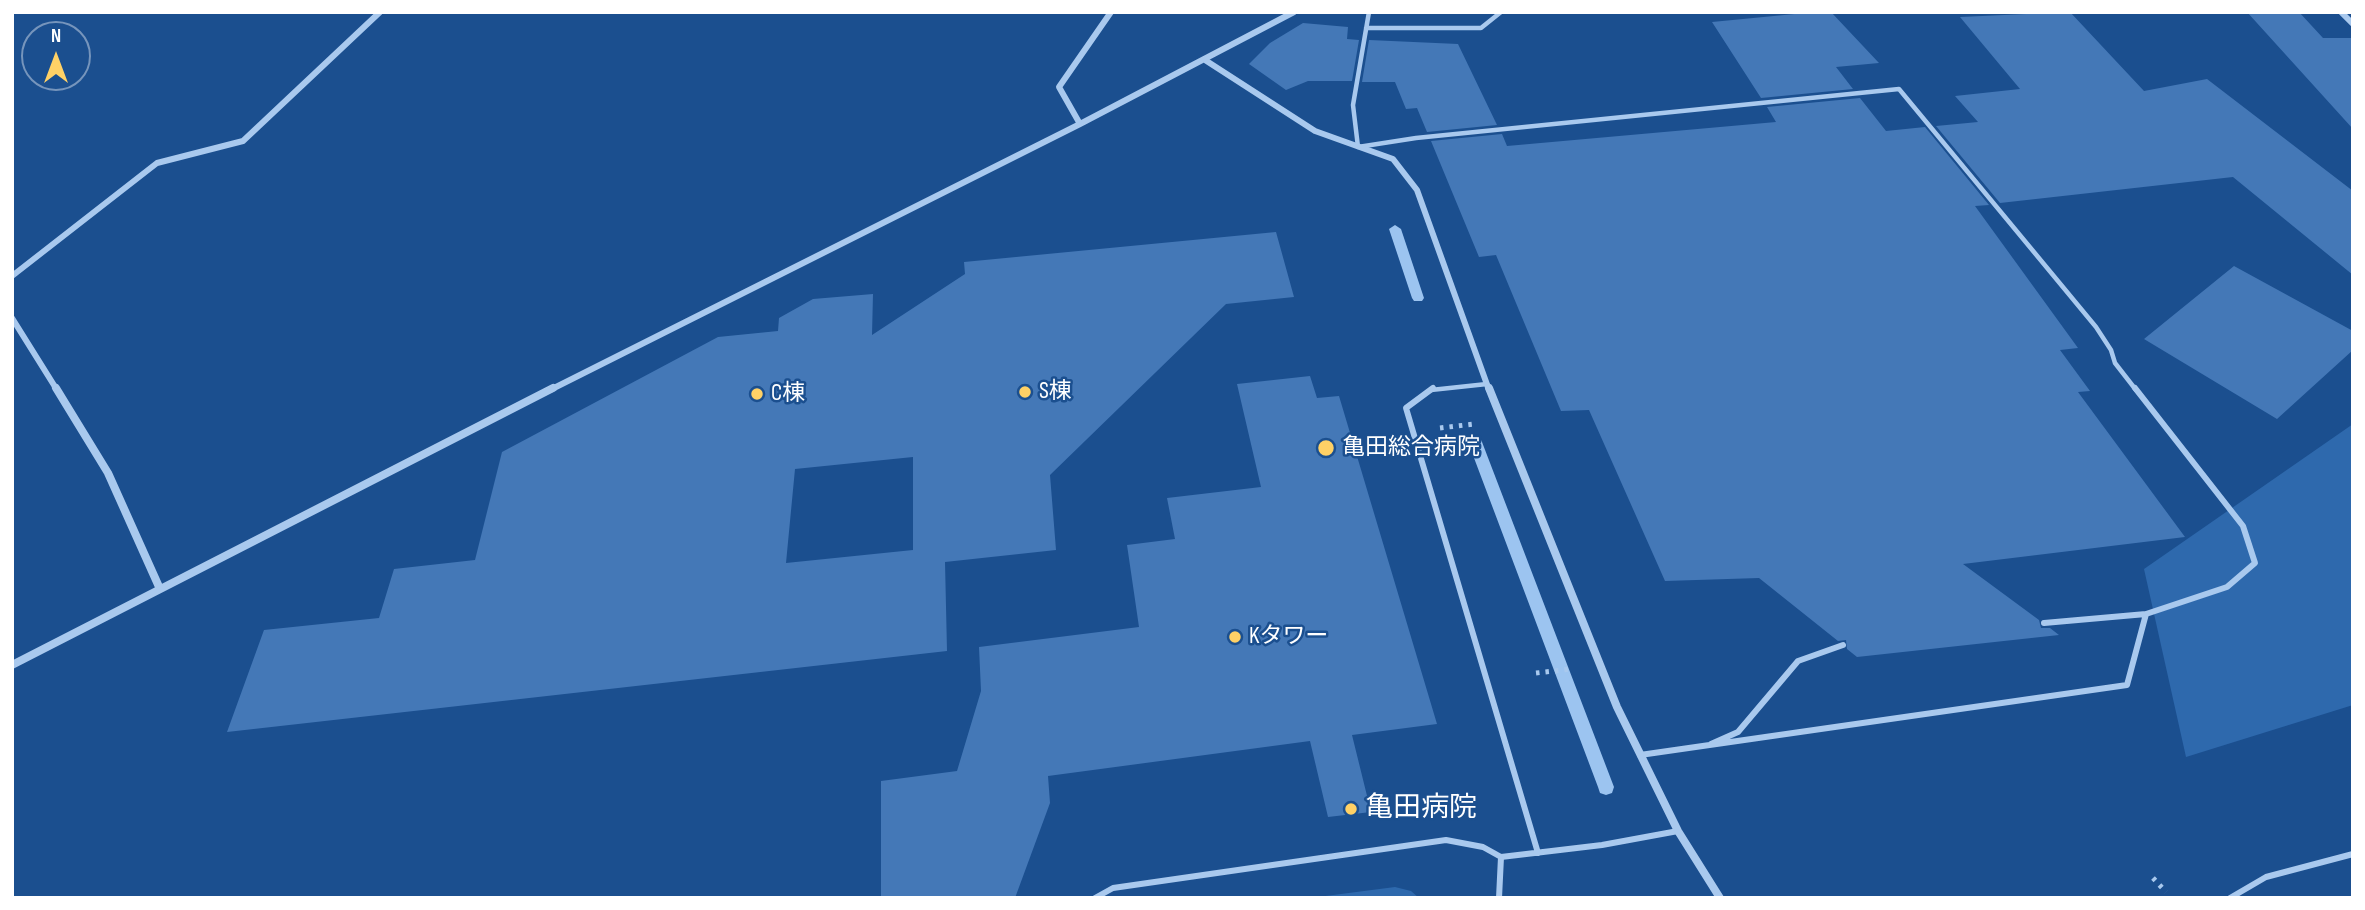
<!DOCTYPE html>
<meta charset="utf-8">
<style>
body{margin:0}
#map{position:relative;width:2365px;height:910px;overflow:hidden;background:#1b4f8f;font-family:"Sofia Sans Condensed",sans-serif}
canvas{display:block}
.frame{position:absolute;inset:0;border:14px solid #fff;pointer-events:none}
.north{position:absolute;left:21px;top:21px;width:70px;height:70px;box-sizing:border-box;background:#1b4f8f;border:2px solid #7695bc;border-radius:50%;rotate:0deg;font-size:19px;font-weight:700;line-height:28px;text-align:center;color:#fff}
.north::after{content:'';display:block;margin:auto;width:24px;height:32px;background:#ffd166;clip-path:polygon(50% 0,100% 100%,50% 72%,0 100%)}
</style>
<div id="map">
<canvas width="2365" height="910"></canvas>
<div class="frame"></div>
<div class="north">N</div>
</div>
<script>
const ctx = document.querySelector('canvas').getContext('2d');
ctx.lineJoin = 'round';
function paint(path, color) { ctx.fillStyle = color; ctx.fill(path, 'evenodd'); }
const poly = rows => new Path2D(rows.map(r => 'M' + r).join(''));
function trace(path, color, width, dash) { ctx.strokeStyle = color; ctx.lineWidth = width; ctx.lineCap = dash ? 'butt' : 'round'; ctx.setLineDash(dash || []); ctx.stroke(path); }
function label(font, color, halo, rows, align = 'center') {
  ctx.font = font + ' "Sofia Sans Condensed","Noto Sans JP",sans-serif'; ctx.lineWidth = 5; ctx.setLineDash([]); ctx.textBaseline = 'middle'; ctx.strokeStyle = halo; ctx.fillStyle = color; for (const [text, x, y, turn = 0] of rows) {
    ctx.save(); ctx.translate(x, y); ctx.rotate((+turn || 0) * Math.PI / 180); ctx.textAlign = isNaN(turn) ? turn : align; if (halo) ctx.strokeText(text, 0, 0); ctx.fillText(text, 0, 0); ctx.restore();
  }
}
paint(poly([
 [2353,424,2353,705,2186,757,2144,569],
 [1395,887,1411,891,1419,898,1310,898]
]), '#2e69ad');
paint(poly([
 [1395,225,1401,229,1424,298,1422,301,1414,301,1412,298,1389,229,1395,225],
 [1475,437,1480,438,1482,442,1614,787,1612,793,1606,795,1600,793,1598,787,1468,442,1470,438,1475,437]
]), '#9cc4f0');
paint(poly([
 [1815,12,1831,12,1879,63,1836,67,1853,89,1761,98,1712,22],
 [2070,12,2144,91,2207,79,2353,191,2353,275,2233,177,2000,203,1936,126,1978,122,1955,96,2020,89,1960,17],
 [2247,12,2299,12,2323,38,2353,38,2353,129],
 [1303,23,1348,27,1347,39,1359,40,1352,81,1308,81,1286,90,1249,64,1270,43],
 [1369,40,1458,44,1497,125,1427,132,1417,108,1406,109,1395,82,1362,82],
 [1860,98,1886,131,1925,127,1989,205,1975,206,2078,348,2060,350,2090,391,2078,392,2185,537,1963,564,2039,620,2041,628,2050,628,2059,635,1857,657,1847,649,1846,640,1838,641,1759,578,1665,581,1589,410,1561,411,1496,255,1479,257,1431,141,1502,134,1507,146,1776,122,1767,107],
 [1276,232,1294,297,1226,304,1050,475,1056,550,945,562,947,651,227,732,264,630,379,618,394,569,475,560,502,452,718,337,778,331,779,318,813,299,873,294,872,335,965,274,964,262],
 [913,457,913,550,786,563,795,469],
 [2234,266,2353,331,2353,350,2277,419,2144,339],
 [1310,376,1317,398,1339,396,1437,724,1352,735,1371,812,1328,817,1310,741,1048,776,1050,803,1015,898,881,898,881,781,957,771,981,691,979,647,1139,627,1127,545,1175,539,1167,498,1261,487,1237,384]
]), '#4478b7');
trace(poly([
 [1440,428,1474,424],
 [1536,673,1572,669],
 [2153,878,2166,892]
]), '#a9c9ee', 5, [3.5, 6]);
trace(poly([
 [1369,12,1353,105,1358,147,1416,138,1899,89,2096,327,2111,350,2115,363,2136,390],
 [1366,28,1481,28,1501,12],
 [1431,390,1487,384]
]), '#a9c9ee', 4.5);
trace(poly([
 [1433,388,1406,408,1538,853],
 [2044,623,2146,614,2227,587,2255,563,2243,526,2135,388],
 [1711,744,1738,732,1798,661,1843,645],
 [1640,755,2127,685,2146,614],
 [1501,857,1602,845,1678,831],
 [1095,898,1113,888,1446,840,1483,847,1501,857,1499,898],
 [2230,898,2266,877,2353,854]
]), '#a9c9ee', 6);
trace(poly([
 [2341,12,2353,24],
 [1205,60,1315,131,1393,159,1417,190,1489,390],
 [1080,124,1059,87,1111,12],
 [12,276,157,163,243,141,380,12],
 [12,318,57,390],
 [550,390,1080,124,1294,12]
]), '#a9c9ee', 6);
trace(poly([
 [56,388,108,473,160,589],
 [1489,388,1617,707,1678,831,1720,898],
 [12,665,553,388]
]), '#a9c9ee', 8);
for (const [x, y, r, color] of [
 [1025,392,7,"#ffd166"],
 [757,394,7,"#ffd166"],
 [1326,448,9,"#ffd166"],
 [1235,637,7,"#ffd166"],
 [1351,809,7,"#ffd166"]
]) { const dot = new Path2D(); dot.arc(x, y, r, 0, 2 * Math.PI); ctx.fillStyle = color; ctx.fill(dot); trace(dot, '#1b4f8f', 2.5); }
label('23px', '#fff', '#1b4f8f', [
 ["S棟",1039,392],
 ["C棟",771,394],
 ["亀田総合病院",1342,448],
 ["Kタワー",1249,637]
], 'left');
label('28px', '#fff', '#1b4f8f', [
 ["亀田病院",1365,809]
], 'left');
</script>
